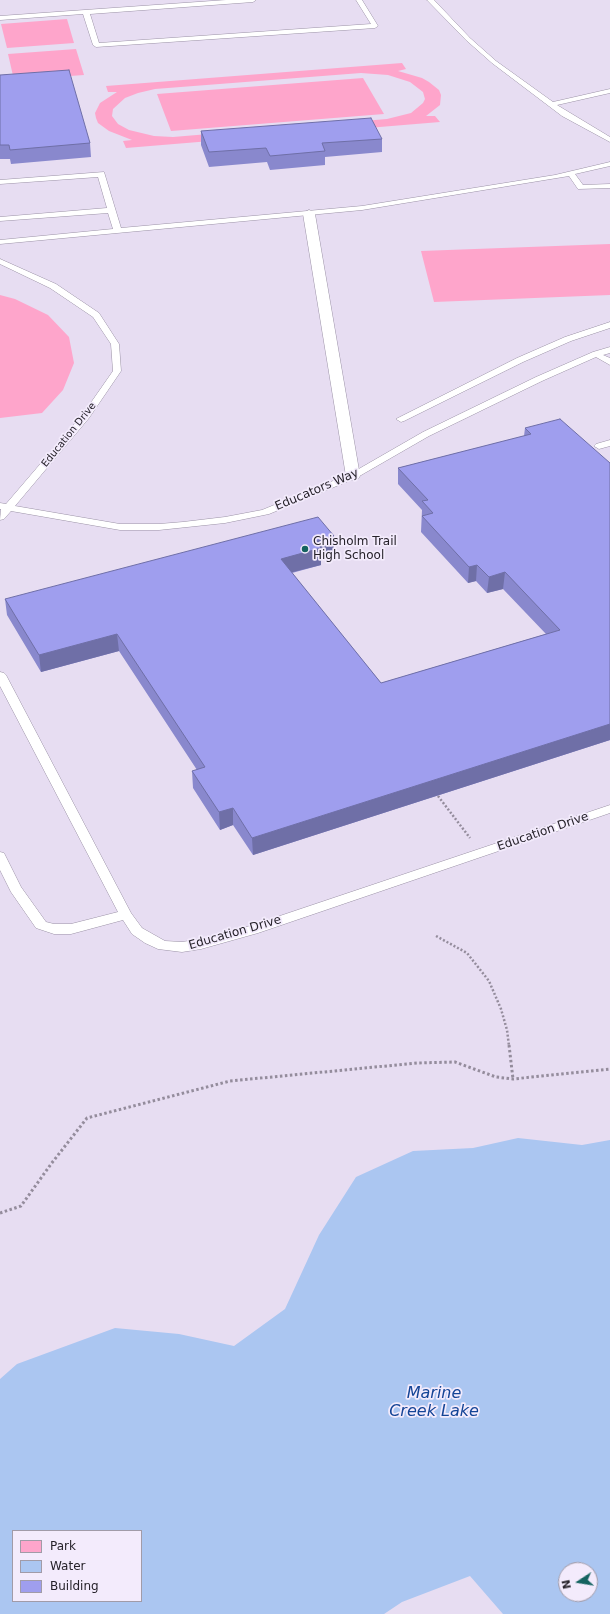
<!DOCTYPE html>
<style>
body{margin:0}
#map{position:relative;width:610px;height:1614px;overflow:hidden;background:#e7ddf2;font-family:"DejaVu Sans",sans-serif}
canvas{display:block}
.legend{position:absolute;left:12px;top:1530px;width:130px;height:72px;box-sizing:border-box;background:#f3ebfc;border:1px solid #a19ba8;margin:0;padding:5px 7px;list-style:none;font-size:12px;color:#26222a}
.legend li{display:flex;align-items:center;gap:8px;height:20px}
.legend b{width:20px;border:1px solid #a19ba8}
.north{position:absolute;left:558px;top:1562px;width:40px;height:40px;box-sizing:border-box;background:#f3ebfc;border:1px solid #a19ba8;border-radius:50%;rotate:258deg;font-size:11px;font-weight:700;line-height:16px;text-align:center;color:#26222a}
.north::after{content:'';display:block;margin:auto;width:14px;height:18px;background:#146360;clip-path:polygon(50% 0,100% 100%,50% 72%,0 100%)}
</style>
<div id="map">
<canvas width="610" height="1614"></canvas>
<ul class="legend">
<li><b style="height:11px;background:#fea5cb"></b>Park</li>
<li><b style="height:11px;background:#abc6f1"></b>Water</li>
<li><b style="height:11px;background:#9f9eee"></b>Building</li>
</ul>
<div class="north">N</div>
</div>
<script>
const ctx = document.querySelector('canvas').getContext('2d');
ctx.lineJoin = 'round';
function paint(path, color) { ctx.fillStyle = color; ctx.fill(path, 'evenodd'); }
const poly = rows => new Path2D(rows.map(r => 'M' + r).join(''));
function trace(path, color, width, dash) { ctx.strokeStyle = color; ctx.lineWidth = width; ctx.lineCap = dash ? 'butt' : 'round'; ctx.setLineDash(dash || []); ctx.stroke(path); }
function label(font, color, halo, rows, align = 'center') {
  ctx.font = font + ' "DejaVu Sans",sans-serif'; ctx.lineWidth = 3.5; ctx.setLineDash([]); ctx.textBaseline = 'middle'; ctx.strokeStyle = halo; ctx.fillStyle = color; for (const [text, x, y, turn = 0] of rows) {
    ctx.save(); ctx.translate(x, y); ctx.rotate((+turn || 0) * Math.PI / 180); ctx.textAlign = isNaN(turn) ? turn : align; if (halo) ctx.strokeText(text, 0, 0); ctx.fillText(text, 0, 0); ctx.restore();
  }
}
paint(poly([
 [67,19,74,43,7,48,1,24],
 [76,49,84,75,14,80,8,54],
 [402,63,406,69,398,71,422,78,429,82,439,90,441,95,440,105,426,116,435,116,440,122,126,148,123,141,132,140,109,131,98,123,96,118,95,113,100,103,117,92,108,92,106,86],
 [361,73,388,75,410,82,423,92,425,99,423,103,411,113,387,119,173,137,154,136,129,130,118,124,112,116,113,109,125,98,138,93,155,89],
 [363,78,384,114,171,131,157,94],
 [610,244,610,295,434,302,421,251],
 [0,295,15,299,48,315,69,337,74,363,63,390,42,413,0,418]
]), '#fea5cb');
paint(poly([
 [518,1138,582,1145,610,1140,610,1614,503,1614,470,1576,402,1602,384,1614,0,1614,0,1379,17,1364,115,1328,179,1334,234,1346,285,1309,319,1235,356,1177,413,1151,473,1148],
 [13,1531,141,1531,141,1601,13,1601],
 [566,1570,590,1570,590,1594,566,1594]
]), '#abc6f1');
const service = poly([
 [226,0,256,0,253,2,90,14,99,43,371,24,356,0,362,0,378,26,375,28,96,47,93,45,83,14,0,20,0,16,226,0],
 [427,0,434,0,470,38,496,61,553,102,610,89,610,93,557,105,610,137,610,142,562,116,492,63,466,40,427,0],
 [610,162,610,166,575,174,583,185,610,184,610,188,578,189,569,176,362,210,0,244,0,240,113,229,108,213,0,221,0,217,107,208,98,177,0,184,0,180,104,172,121,228,362,206,555,175,610,162],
 [0,259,56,284,99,313,119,344,121,371,89,418,15,506,120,524,159,524,183,522,225,517,262,510,350,474,423,432,536,377,593,352,610,347,610,353,603,355,610,358,610,365,596,357,542,381,429,436,356,478,269,514,225,523,159,530,120,530,11,511,4,519,0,520,1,509,0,509,0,503,6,504,83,414,113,371,111,344,93,317,50,288,0,264,0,259],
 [610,322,610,328,571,341,523,362,404,421,401,422,396,419,517,358,565,337,610,322],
 [610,440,610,446,599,449,594,446,596,444,610,440],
 [0,672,4,673,6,675,131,913,142,928,165,941,182,942,201,939,250,926,610,805,610,813,258,933,201,949,182,952,158,949,145,943,132,934,123,920,71,934,54,934,36,928,11,892,0,870,0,852,4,853,21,887,46,922,54,924,71,924,118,912,0,686,0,672]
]);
const pedestrian = poly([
 [309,210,313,212,315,214,360,476,358,479,353,480,348,479,346,476,303,214,305,212,309,210]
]);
trace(service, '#9b92a6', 1);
trace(pedestrian, '#9b92a6', 1);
trace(poly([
 [438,796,470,838],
 [436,936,467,953,489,981,501,1009,507,1030,509,1046]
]), '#948c9c', 2.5, [2, 2]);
trace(poly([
 [509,1045,513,1079],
 [0,1213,21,1206,51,1164,87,1118,230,1081,417,1063,455,1062,496,1077,513,1079,610,1069]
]), '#948c9c', 3, [2.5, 2.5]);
paint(service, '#fff');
paint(pedestrian, '#fff');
paint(poly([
 [0,75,90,143,91,157,11,164,10,159,0,159],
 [201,131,382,139,382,152,325,157,325,165,270,170,267,162,209,167,201,145],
 [525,428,610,463,610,740,253,855,233,825,220,830,193,788,192,771,197,770,119,651,41,672,7,615,5,599,334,552,321,556,321,565,292,573,381,683,546,634,503,589,487,593,476,581,468,583,421,532,422,510,398,484,398,468,524,436]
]), '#8988cd');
paint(poly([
 [334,536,334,552,321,556,321,565,281,575,281,559,315,541],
 [477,565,476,581,468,583,469,567],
 [505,572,503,589,487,593,489,577],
 [117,634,119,651,41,672,39,655],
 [610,724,610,740,253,855,252,838],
 [233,808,233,825,220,830,219,812]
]), '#6f6fa7');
const building = poly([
 [69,70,90,143,10,150,9,145,0,145,0,75,69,70],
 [371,118,382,139,322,143,325,151,270,156,266,148,209,152,201,131,371,118],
 [560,419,610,463,610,724,252,838,233,808,219,812,192,771,205,767,117,634,39,655,5,599,318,517,334,536,315,541,321,548,281,559,381,683,560,630,505,572,489,577,477,565,469,567,422,516,433,513,422,501,428,500,398,468,531,434,525,428,560,419]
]);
paint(building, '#9f9eee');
trace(building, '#6f6fa7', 1);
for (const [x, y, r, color] of [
 [305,549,4,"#146360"]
]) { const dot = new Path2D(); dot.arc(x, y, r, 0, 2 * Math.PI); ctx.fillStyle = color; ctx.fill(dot); trace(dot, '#f3ebfc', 1.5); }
label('10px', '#26222a', '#f3ebfc', [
 ["Education Drive",69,435,-51]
]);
label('12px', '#26222a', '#f3ebfc', [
 ["Educators Way",317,490,-23],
 ["Education Drive",543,832,-19],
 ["Education Drive",235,933,-16]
]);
label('12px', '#26222a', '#f3ebfc', [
 ["Chisholm Trail",313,542],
 ["High School",313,556]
], 'left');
label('italic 16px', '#144496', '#f3ebfc', [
 ["Marine",434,1394],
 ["Creek Lake",434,1412]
]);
</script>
